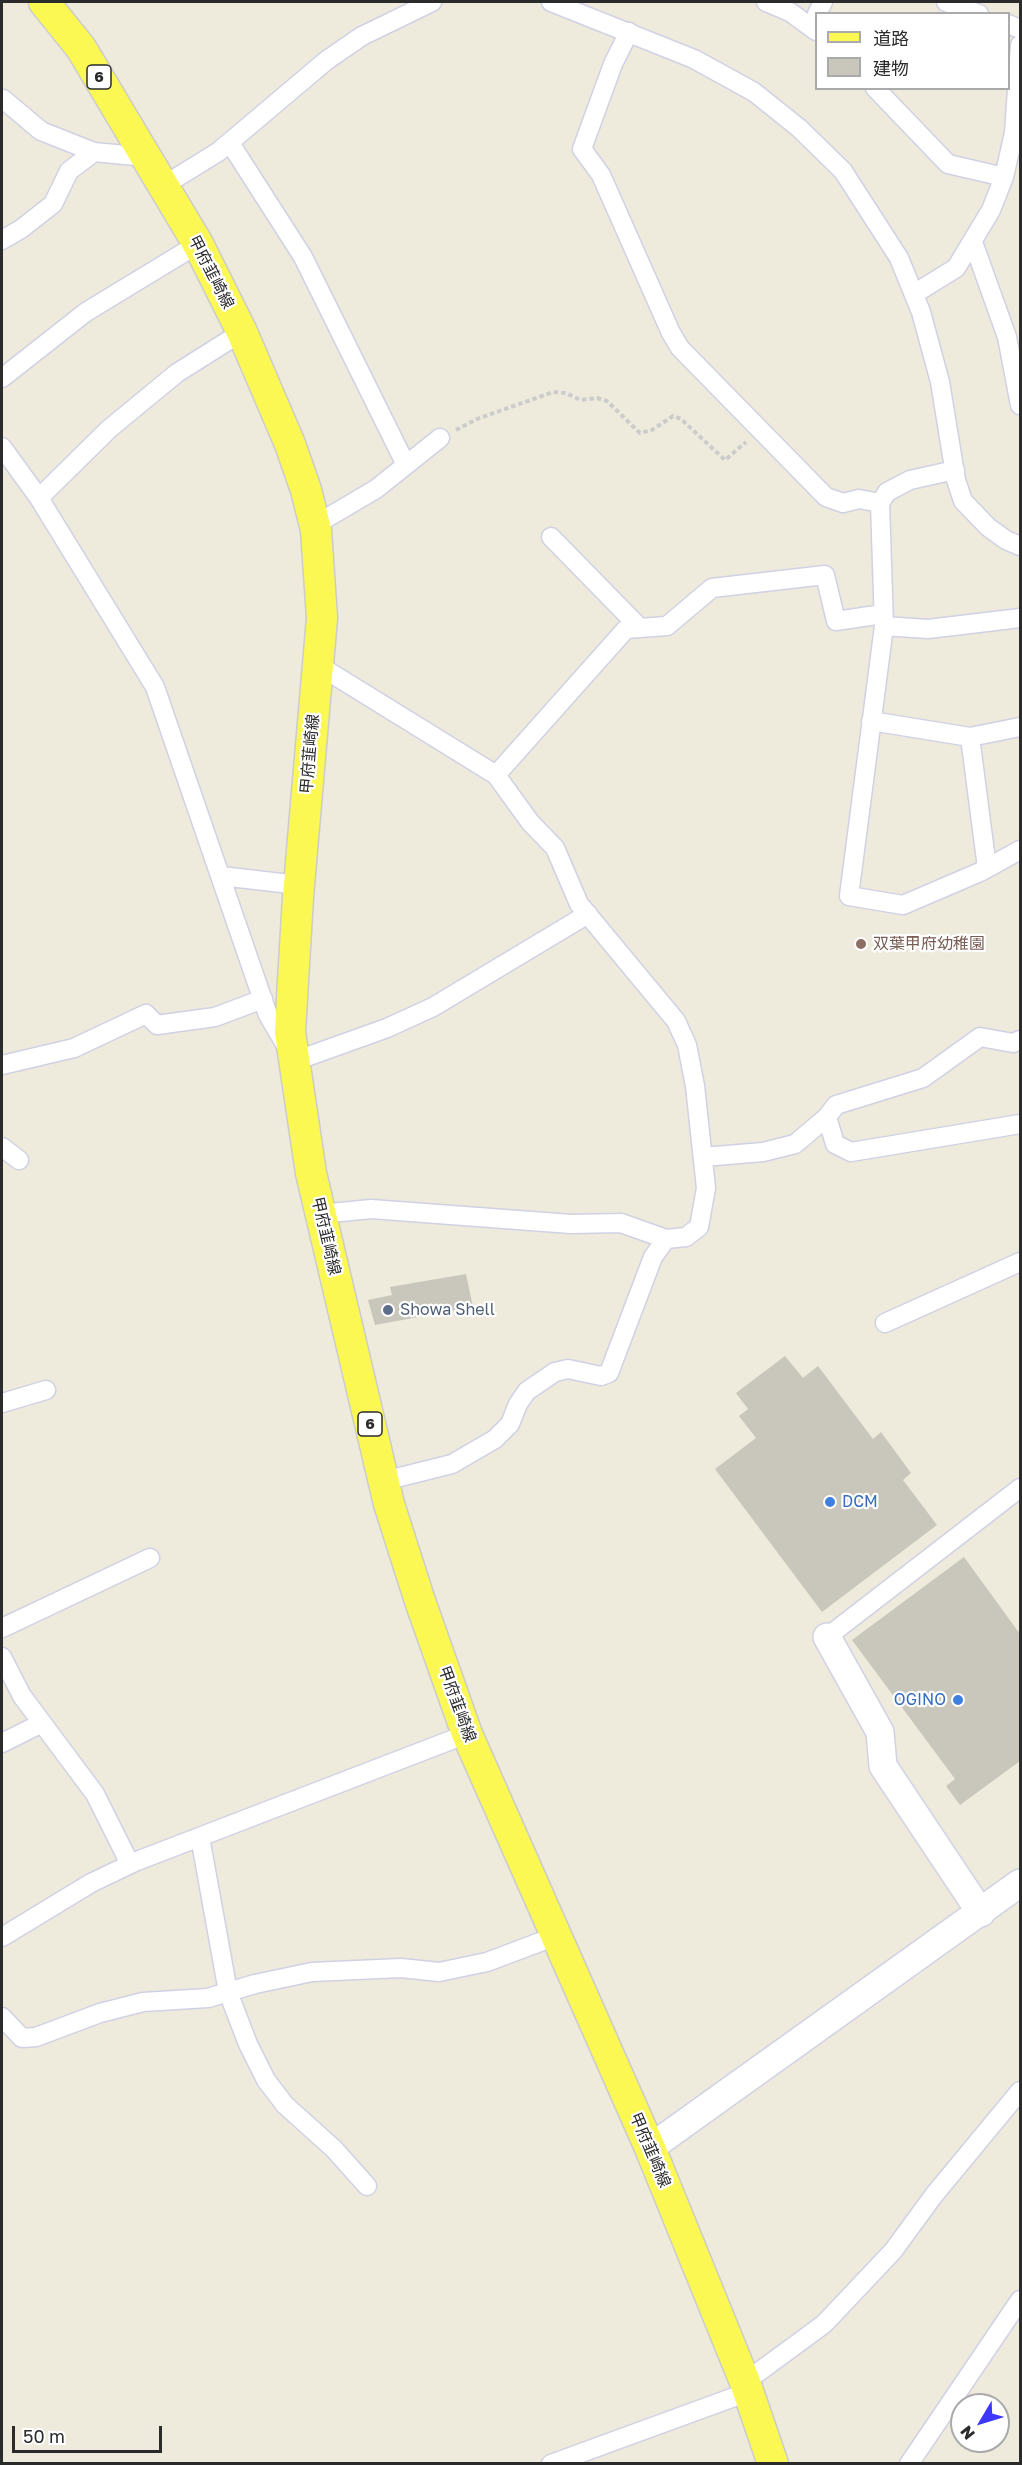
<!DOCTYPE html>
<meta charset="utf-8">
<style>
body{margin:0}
#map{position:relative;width:1022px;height:2465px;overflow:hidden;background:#eeeadc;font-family:"Golos Text","Noto Sans JP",sans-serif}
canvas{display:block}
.frame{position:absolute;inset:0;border:3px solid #2b2b2b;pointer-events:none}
.legend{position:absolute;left:815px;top:12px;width:195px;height:78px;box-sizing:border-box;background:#fff;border:2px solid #aaa;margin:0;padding:8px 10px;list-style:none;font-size:18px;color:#2b2b2b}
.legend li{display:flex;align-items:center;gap:12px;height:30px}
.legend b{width:30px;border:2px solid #aaa}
.north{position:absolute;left:950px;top:2393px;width:60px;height:60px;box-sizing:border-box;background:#fff;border:2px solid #aaa;border-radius:50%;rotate:232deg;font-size:16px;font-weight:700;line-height:24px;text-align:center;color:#2b2b2b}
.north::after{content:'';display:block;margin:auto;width:21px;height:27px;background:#3e38ff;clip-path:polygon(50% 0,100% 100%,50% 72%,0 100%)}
.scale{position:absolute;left:12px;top:2426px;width:150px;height:27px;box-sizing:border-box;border:3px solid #2b2b2b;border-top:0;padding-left:8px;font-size:18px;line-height:21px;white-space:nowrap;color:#2b2b2b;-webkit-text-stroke:4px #fff;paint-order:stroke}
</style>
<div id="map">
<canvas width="1022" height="2465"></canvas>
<div class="frame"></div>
<ul class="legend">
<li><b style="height:8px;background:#fbf854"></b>道路</li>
<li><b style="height:16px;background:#c9c6bb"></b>建物</li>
</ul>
<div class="north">N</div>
<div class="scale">50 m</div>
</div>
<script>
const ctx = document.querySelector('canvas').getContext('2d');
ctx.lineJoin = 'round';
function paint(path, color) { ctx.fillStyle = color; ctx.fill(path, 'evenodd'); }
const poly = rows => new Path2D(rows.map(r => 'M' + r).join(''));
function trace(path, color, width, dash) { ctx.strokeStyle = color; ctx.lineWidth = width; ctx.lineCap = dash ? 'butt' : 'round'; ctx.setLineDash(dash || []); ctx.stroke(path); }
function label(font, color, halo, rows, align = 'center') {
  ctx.font = font + ' "Golos Text","Noto Sans JP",sans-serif'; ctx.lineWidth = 4.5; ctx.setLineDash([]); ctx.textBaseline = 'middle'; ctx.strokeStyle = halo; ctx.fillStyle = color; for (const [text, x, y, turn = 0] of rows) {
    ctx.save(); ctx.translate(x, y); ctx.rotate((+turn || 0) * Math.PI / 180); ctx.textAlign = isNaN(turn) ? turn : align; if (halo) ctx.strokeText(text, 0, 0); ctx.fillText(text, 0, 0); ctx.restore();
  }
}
paint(poly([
 [466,1274,473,1307,375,1325,368,1300,392,1295,390,1287],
 [785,1356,803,1378,818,1366,873,1439,881,1432,911,1473,903,1480,937,1525,822,1612,715,1469,756,1438,739,1416,748,1409,736,1393],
 [964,1557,1020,1634,1020,1761,960,1805,946,1786,955,1779,852,1640]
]), '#c9c6bb');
const street = poly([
 [551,2,694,59,754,92,799,128,843,171,899,258,921,312,940,382,956,480,963,501,988,527,1006,540,1020,546],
 [766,2,790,12,816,31],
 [946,2,979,14],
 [817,14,823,2],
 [1008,24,1020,29],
 [629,32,613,64,582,149,601,175,671,333,680,348,826,497,843,503,859,499,880,503],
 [875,88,948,164,1004,177],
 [3,99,41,131,94,152,146,157],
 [230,143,303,257,406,465],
 [163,186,218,152,327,60,362,36,432,2],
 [2,240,21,229,53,204,69,171,94,152],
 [973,242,1007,337,1020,405],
 [914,294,956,268,991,210,1004,177,1014,133,1020,45],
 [2,378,86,312,198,244],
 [2,447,39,498,155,687,268,1015,295,1061,387,1028,433,1007,588,914],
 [955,470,910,480,887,492,880,503,884,626,849,896,903,905,980,872,1020,850],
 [39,498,109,429,177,373,242,332],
 [315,525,376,489,440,438],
 [551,537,640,628],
 [884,626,928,629,1020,618],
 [318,665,496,775,530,822,555,848,579,904,676,1021,687,1045,695,1086,706,1188,699,1227,686,1237,666,1239,653,1257,609,1373,601,1376,568,1369,555,1372,527,1391,518,1404,510,1424,495,1439,452,1464,384,1481],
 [871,721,970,737],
 [496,775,626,629,667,626,712,588,825,575,836,621,883,614],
 [987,868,970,737,1020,727],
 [221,876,299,885],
 [1020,1040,1013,1043,980,1037,923,1078,836,1105,827,1117,835,1144,851,1152,1020,1124],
 [2,1065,74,1048,146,1014,157,1025,215,1017,263,999],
 [2,1147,19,1160],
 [703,1157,763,1152,795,1144,827,1117],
 [321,1214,371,1209,571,1224,621,1223,666,1239],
 [885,1323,1020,1262],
 [2,1403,46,1390],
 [2,1628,150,1558],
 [827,1637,1020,1488],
 [2,1657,22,1696,95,1794,130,1864],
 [2,1743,42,1723],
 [200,1837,228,1992,248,2044,266,2080,285,2105,334,2149,367,2186],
 [2,1937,91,1883,137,1861,467,1734],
 [2,2017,22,2038,36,2037,100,2013,143,2002,208,1998,255,1984,312,1972,401,1968,439,1972,487,1962,556,1936],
 [745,2382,824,2324,893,2251,934,2195,1020,2091],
 [551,2464,748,2392],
 [909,2464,1020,2300]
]);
const secondary = poly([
 [827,1637,880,1732,883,1766,981,1913],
 [650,2148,1020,1883]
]);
const primary = poly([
 [44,2,81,48,198,244,242,332,290,444,306,490,316,530,322,618,298,897,290,1032,311,1173,389,1504,420,1601,467,1734,650,2148,745,2382,773,2464]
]);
trace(street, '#d1d1e5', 21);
trace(secondary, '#d1d1e5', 30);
trace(primary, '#ccc', 33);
trace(poly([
 [456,430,477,419,553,392,566,393,580,400,597,398,607,401,640,433,652,430,673,416,681,419,725,460,746,442]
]), '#ccc', 4, [4.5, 3]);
trace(street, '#fff', 18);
trace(secondary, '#fff', 27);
trace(primary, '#fbf854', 30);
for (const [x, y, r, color] of [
 [861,944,6,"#8d6e63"],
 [388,1310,6,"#5c6f8a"],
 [830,1502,6,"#3f7fe0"],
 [958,1700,6,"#3f7fe0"]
]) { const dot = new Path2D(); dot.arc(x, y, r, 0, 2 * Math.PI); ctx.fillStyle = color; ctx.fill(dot); trace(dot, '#fff', 2); }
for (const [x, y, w] of [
 [99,77,24],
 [370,1424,24]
]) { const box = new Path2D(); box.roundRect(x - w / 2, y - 12, w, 24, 4.5); ctx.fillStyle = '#fff'; ctx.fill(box); trace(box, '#2b2b2b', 1.5); }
label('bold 15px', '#2b2b2b', null, [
 ["6",99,77],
 ["6",370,1424]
]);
label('16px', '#2b2b2b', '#fff', [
 ["甲府韮崎線",211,272,63],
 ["甲府韮崎線",310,754,-85],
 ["甲府韮崎線",326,1236,77],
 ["甲府韮崎線",457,1704,70],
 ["甲府韮崎線",650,2150,67]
]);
label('16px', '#785e54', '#fff', [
 ["双葉甲府幼稚園",873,944]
], 'left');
label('16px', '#4e5e75', '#fff', [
 ["Showa Shell",400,1310]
], 'left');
label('16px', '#366cbe', '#fff', [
 ["DCM",842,1502],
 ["OGINO",946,1700,"right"]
], 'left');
</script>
